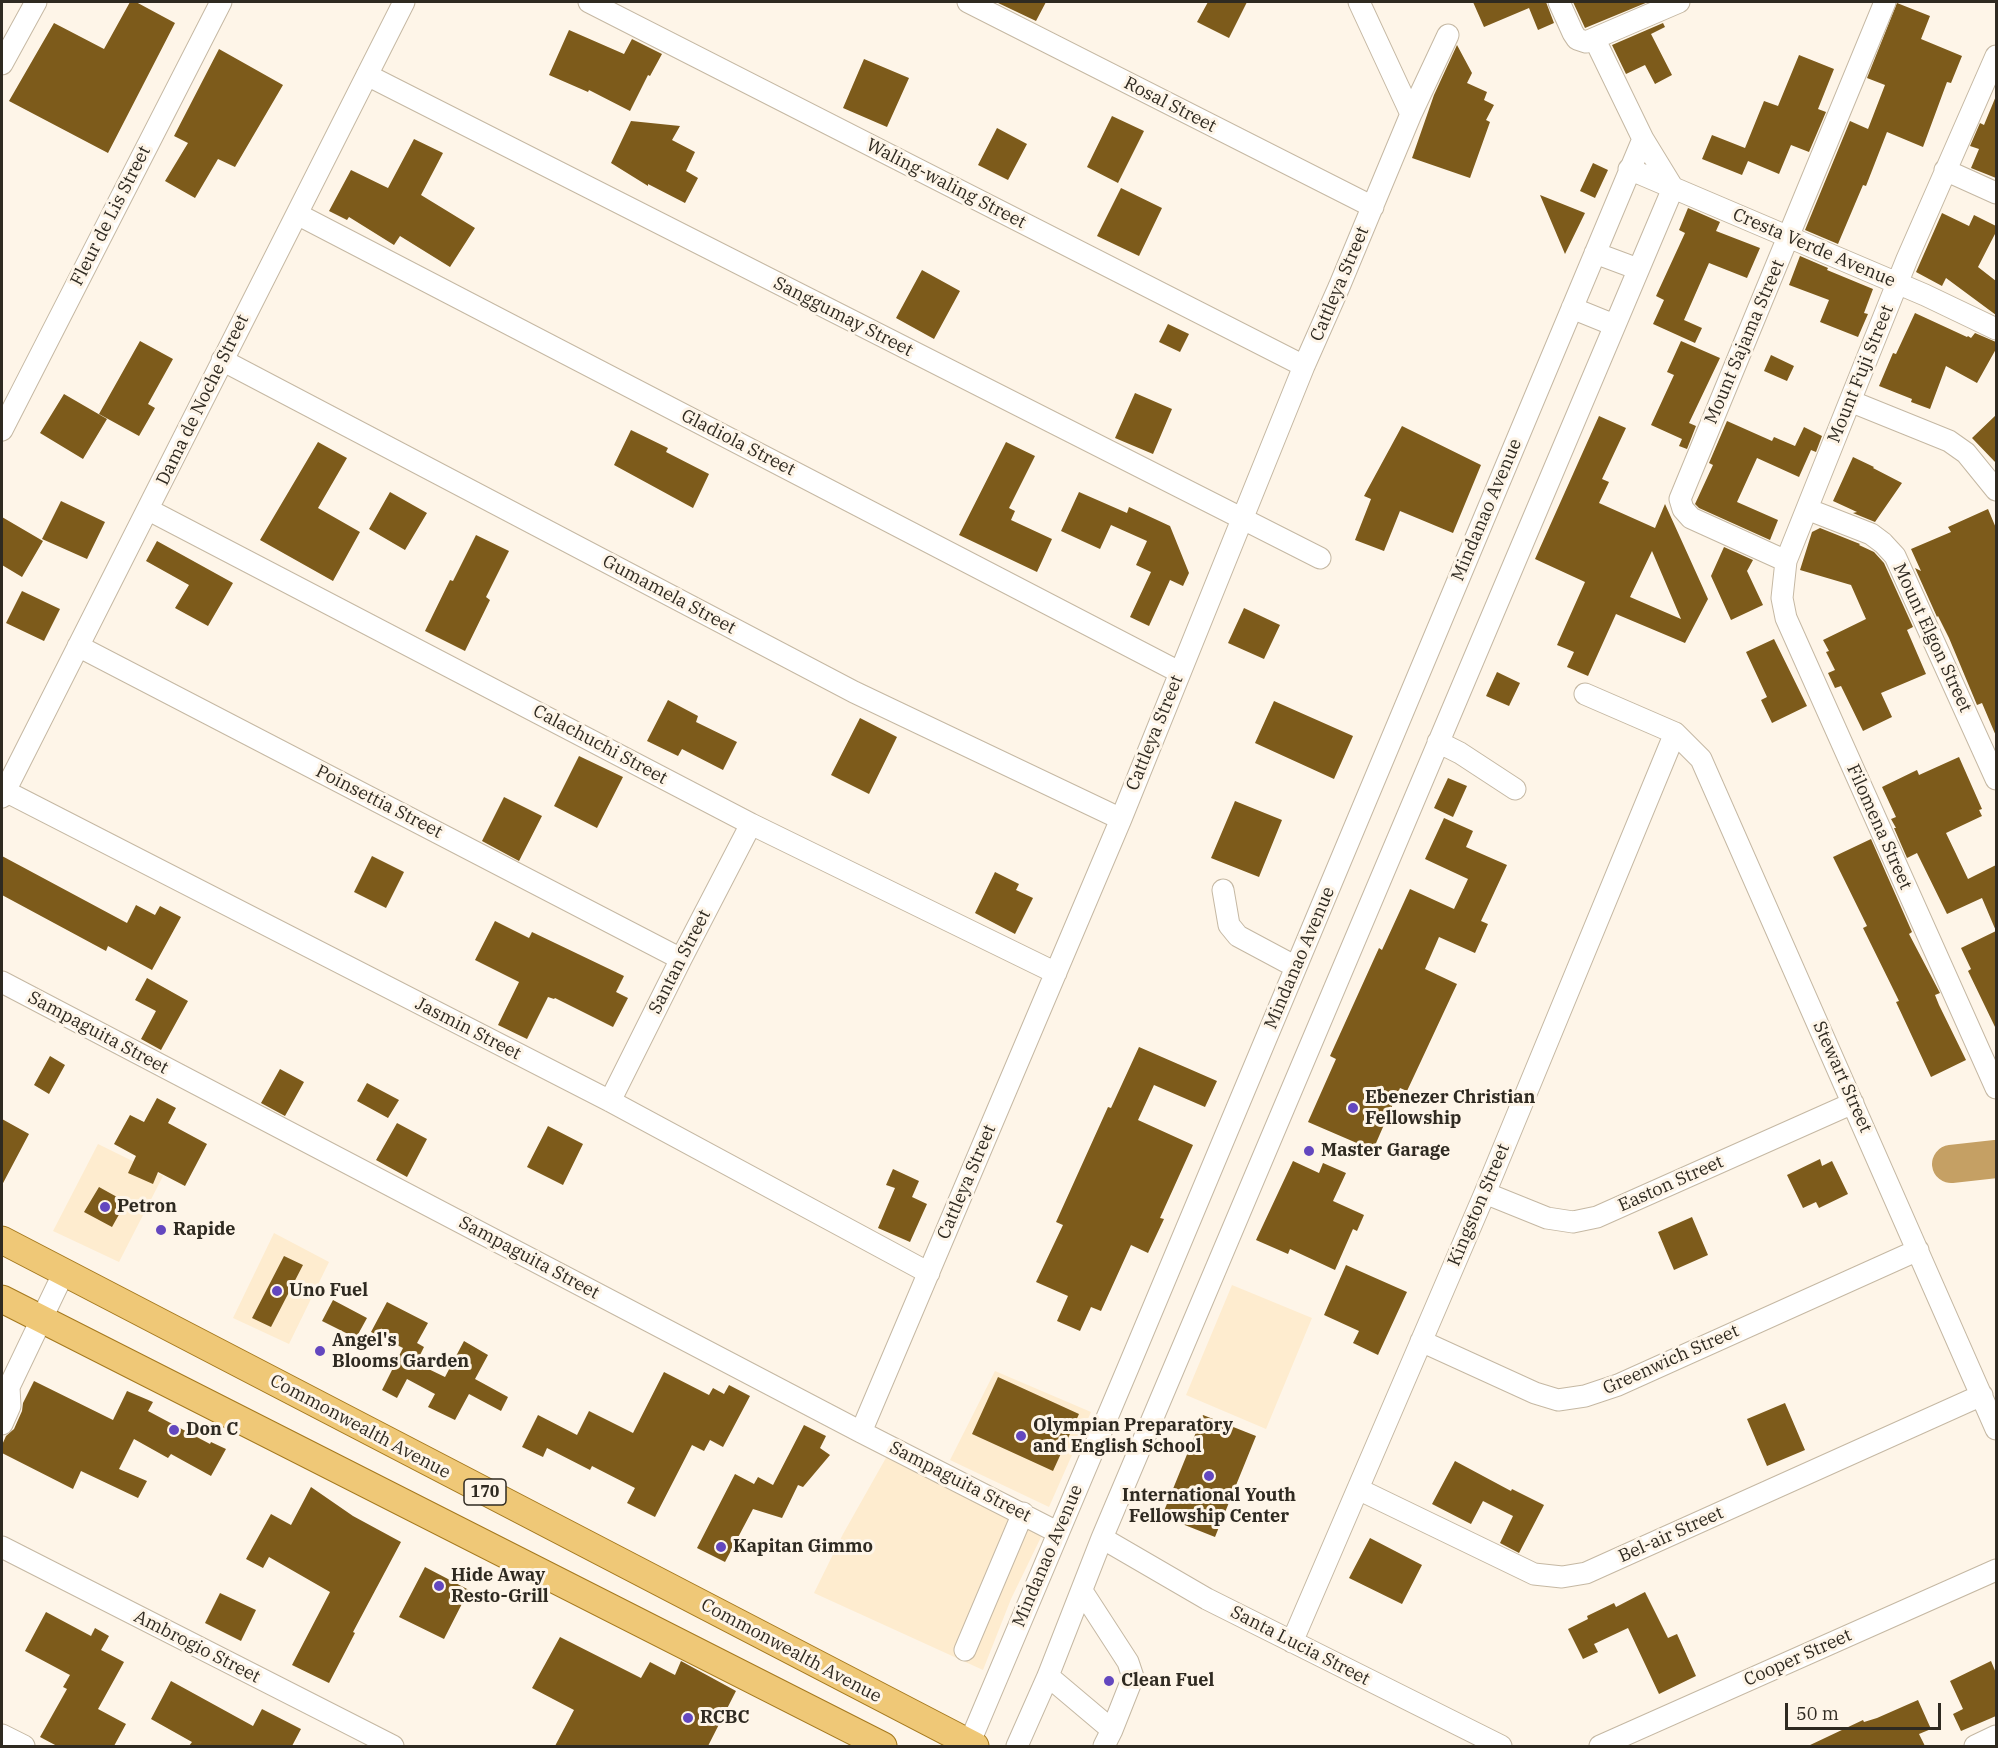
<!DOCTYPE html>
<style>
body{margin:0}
#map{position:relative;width:1998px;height:1748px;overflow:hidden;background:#fef5e8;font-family:"IBM Plex Serif",serif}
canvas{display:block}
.frame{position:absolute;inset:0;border:3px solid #2f2a21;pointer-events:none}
.scale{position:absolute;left:1785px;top:1703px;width:156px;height:27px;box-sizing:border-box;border:3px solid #2f2a21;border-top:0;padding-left:8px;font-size:18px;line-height:21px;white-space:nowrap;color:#2f2a21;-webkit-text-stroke:4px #fef5e8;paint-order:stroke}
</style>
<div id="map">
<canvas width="1998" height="1748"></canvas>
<div class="frame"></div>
<div class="scale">50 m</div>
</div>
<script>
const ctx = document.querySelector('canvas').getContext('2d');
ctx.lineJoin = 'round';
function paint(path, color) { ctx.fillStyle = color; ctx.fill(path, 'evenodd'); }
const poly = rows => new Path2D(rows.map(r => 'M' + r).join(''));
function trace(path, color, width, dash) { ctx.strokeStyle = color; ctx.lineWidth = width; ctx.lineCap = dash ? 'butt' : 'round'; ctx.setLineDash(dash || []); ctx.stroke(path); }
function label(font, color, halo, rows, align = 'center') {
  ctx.font = font + ' "IBM Plex Serif",serif'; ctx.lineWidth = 6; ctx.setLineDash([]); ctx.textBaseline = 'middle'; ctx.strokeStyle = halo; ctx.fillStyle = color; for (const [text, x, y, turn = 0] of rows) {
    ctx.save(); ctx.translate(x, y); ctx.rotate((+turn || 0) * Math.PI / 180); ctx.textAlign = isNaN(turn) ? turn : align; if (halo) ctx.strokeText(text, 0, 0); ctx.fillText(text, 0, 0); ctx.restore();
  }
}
paint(poly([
 [98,1144,163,1176,119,1262,53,1231],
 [274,1233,329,1262,289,1344,233,1318],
 [1232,1285,1312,1318,1266,1429,1186,1395],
 [995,1371,1091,1412,1049,1507,950,1460],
 [887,1456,1043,1533,1011,1599,983,1670,814,1593,843,1534]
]), '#feeccf');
trace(poly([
 [1951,1164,1996,1159]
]), '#c5a064', 38);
paint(poly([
 [130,2,136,2,175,23,108,153,9,101,54,23,104,49],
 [996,2,1046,2,1036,21],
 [1208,2,1247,2,1229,38,1197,22],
 [1473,2,1546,2,1554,23,1538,30,1529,8,1484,27],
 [1573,2,1648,2,1585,28],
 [1897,3,1930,16,1921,39,1962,56,1951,83,1947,82,1923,147,1887,132,1866,186,1863,185,1838,244,1805,230,1850,121,1868,129,1885,85,1867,78],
 [1663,23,1665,27,1651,34,1672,75,1655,84,1645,65,1626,74,1612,45],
 [569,30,624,54,632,39,662,54,650,76,648,75,630,111,589,90,588,92,549,75],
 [1457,45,1472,73,1467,83,1487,92,1484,100,1494,105,1486,120,1490,122,1470,178,1412,158,1434,95],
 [219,49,283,85,235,167,218,159,195,198,165,181,188,143,174,136],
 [1799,55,1834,69,1818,109,1826,112,1809,152,1791,145,1779,174,1748,161,1742,175,1702,159,1712,135,1745,148,1764,101,1778,106],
 [864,59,909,78,887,127,843,108],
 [1996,96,1996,178,1971,168,1979,149,1970,146,1980,123,1984,125],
 [1112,116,1144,131,1118,183,1087,167],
 [631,121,680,126,672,140,695,152,686,171,698,178,685,203,648,184,648,186,611,163],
 [997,128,1027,144,1008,180,978,165],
 [414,139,443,153,421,195,475,228,450,267,400,236,394,245,349,217,347,220,329,211,351,170,388,188],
 [1593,163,1608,170,1595,198,1580,191],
 [1121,188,1162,208,1139,256,1097,236],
 [1540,195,1585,213,1565,254],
 [1688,208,1720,222,1716,231,1760,248,1747,278,1709,263,1684,320,1702,328,1695,343,1653,324,1664,300,1656,296,1685,233,1679,230],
 [1942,213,1969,226,1974,215,1996,226,1996,232,1978,267,1996,281,1996,315,1946,278,1942,286,1916,272],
 [1800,256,1828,268,1827,270,1873,289,1864,313,1868,314,1858,337,1820,322,1829,300,1789,285],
 [922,270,960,291,934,339,896,318],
 [1915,313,1967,337,1968,336,1971,338,1975,333,1996,342,1996,349,1977,383,1946,366,1930,409,1911,402,1912,399,1879,386,1893,353,1896,354],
 [1168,324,1189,334,1180,352,1159,342],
 [140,341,173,359,148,404,155,408,139,436,99,414],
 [1681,341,1720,358,1689,423,1696,426,1687,449,1679,446,1682,439,1651,425,1674,375,1667,372],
 [1771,355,1794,366,1787,381,1764,371],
 [1135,393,1172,409,1153,454,1115,438],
 [64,394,107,419,83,459,40,433],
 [1996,415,1996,463,1972,438],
 [1599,416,1626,428,1602,479,1609,482,1599,503,1655,528,1665,504,1708,599,1685,643,1616,614,1588,676,1567,667,1574,652,1557,645,1585,582,1535,559],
 [1652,551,1681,619,1630,597],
 [1727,421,1772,441,1774,437,1795,446,1804,427,1822,436,1816,452,1811,450,1799,477,1757,458,1737,502,1778,520,1770,540,1699,508,1695,504,1713,465,1709,463],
 [1402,426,1481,465,1453,533,1400,511,1384,551,1355,540,1371,499,1364,496],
 [631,430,668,448,666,452,709,474,693,508,614,465],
 [318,442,347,458,318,508,360,532,333,581,260,540],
 [1006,442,1035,456,1009,508,1015,511,1011,520,1052,539,1037,572,959,535],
 [1853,457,1874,467,1873,468,1902,483,1875,522,1853,513,1857,512,1833,501],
 [390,492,427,513,405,550,369,529],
 [1079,492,1127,513,1129,507,1170,526,1189,573,1183,586,1170,580,1149,626,1130,617,1151,572,1136,565,1147,541,1111,525,1100,549,1061,531],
 [61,501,105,522,87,559,42,539],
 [1988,509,1996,528,1996,736,1982,703,1977,705,1949,638,1938,616,1937,617,1915,568,1921,571,1911,549,1951,532,1948,527],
 [2,517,43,541,22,577,2,565],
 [1820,528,1860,544,1859,545,1874,552,1884,563,1913,627,1907,630,1926,674,1881,693,1892,717,1863,731,1841,686,1835,688,1828,673,1835,670,1826,652,1829,651,1823,640,1866,619,1851,585,1800,570,1812,532],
 [476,535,509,551,486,597,490,600,465,651,425,631,450,580,453,581],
 [157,541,233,583,208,626,175,608,189,585,146,561],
 [1724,547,1753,560,1747,571,1763,605,1731,620,1711,576],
 [22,591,60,609,44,641,6,623],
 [1244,608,1280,625,1264,659,1228,643],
 [1774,639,1807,706,1772,723,1761,700,1767,697,1746,652],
 [1497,672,1520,683,1509,706,1486,696],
 [668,700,698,716,696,722,737,742,723,770,682,749,678,756,647,741],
 [1274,701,1353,736,1334,779,1255,743],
 [860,718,897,737,869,794,831,775],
 [579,756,623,777,597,828,554,806],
 [1959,757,1982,809,1979,810,1982,816,1946,833,1968,879,1996,865,1996,1029,1968,971,1971,969,1961,948,1996,931,1982,898,1947,914,1917,853,1907,858,1894,828,1896,828,1891,819,1896,817,1882,787,1917,770,1919,775],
 [1448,778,1467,786,1453,817,1434,808],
 [504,797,542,816,519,861,482,841],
 [1235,801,1282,820,1259,877,1211,858],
 [1444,818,1473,831,1466,847,1507,865,1481,921,1488,924,1475,953,1439,937,1425,969,1457,984,1407,1091,1400,1088,1373,1150,1308,1122,1336,1059,1330,1056,1379,948,1382,950,1410,889,1454,909,1468,879,1425,859],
 [1871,839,1912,932,1909,934,1940,993,1935,995,1939,1005,1966,1060,1931,1077,1896,1002,1899,1001,1863,928,1867,926,1833,857],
 [2,856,127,923,136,905,155,915,160,906,181,917,152,970,108,946,106,951,2,895],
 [372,856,404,872,386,908,354,892],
 [995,872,1019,884,1016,890,1033,898,1015,934,975,913],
 [495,921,529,938,532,932,624,976,616,992,628,998,613,1027,555,998,554,999,548,997,527,1039,498,1025,519,982,475,960],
 [147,978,188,1001,161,1050,141,1039,156,1011,135,1000],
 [1139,1047,1217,1081,1205,1107,1154,1085,1138,1120,1193,1145,1160,1218,1164,1219,1148,1253,1131,1245,1101,1311,1091,1307,1080,1331,1057,1321,1068,1296,1036,1282,1063,1225,1056,1222,1108,1107,1111,1108],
 [50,1056,65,1065,49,1094,34,1085],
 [280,1069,304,1082,285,1116,261,1103],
 [367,1083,399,1100,388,1118,357,1101],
 [157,1098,176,1108,168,1123,207,1144,185,1186,158,1172,153,1184,128,1173,136,1156,114,1144,130,1115,144,1122],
 [2,1119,29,1134,2,1185],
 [397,1123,427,1139,407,1177,376,1160],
 [548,1126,583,1144,563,1185,527,1167],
 [1820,1159,1822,1166,1832,1161,1848,1194,1819,1208,1816,1202,1803,1208,1787,1175],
 [1293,1161,1319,1173,1323,1163,1346,1173,1333,1201,1364,1215,1357,1231,1353,1229,1335,1270,1290,1249,1288,1254,1256,1240],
 [893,1169,919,1181,912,1197,927,1204,910,1242,878,1228,895,1188,886,1185],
 [99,1187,126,1202,112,1227,84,1212],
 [1692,1217,1708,1255,1674,1270,1658,1232],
 [284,1256,303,1265,271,1327,252,1318],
 [1346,1265,1407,1292,1378,1355,1353,1343,1359,1331,1324,1315],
 [333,1300,367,1318,356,1338,322,1321],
 [387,1302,428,1323,417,1343,424,1347,416,1363,445,1377,464,1341,488,1355,475,1379,508,1397,501,1411,469,1394,455,1420,428,1407,435,1394,407,1379,397,1398,382,1390,403,1348,371,1332],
 [664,1372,709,1395,713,1388,724,1394,729,1385,750,1396,723,1447,710,1440,704,1451,692,1445,655,1517,627,1503,635,1488,592,1466,590,1470,547,1448,543,1457,522,1447,538,1415,577,1435,589,1411,633,1433],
 [998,1377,1079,1414,1053,1471,972,1434],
 [34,1381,113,1420,127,1391,153,1402,148,1411,210,1444,211,1442,226,1449,211,1476,171,1454,168,1458,134,1439,119,1469,147,1481,138,1498,81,1471,73,1489,2,1453,2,1445,6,1436,14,1429,22,1411,23,1403],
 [1785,1403,1805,1450,1767,1466,1747,1419],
 [1203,1415,1256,1436,1215,1537,1162,1516],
 [804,1425,826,1436,820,1448,830,1455,803,1487,798,1485,782,1518,753,1509,725,1562,697,1548,735,1474,754,1484,758,1477,773,1485],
 [1455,1461,1511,1491,1512,1489,1544,1505,1519,1553,1500,1543,1513,1516,1483,1501,1471,1524,1432,1504],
 [311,1487,353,1516,401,1542,353,1632,355,1633,329,1683,292,1665,330,1592,269,1557,263,1568,246,1559,271,1514,291,1525],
 [1370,1538,1422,1565,1402,1604,1349,1578],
 [425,1567,469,1590,444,1639,399,1617],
 [1645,1592,1668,1638,1677,1634,1696,1676,1659,1694,1628,1628,1594,1644,1598,1652,1583,1659,1568,1629,1588,1619,1587,1616,1614,1603,1616,1607],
 [220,1593,256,1610,241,1641,205,1623],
 [46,1612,91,1636,95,1628,109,1636,101,1650,124,1662,98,1709,126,1724,114,1746,57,1746,40,1737,67,1689,63,1687,70,1675,25,1651],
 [560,1637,641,1678,650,1662,675,1675,681,1661,736,1691,708,1746,555,1746,574,1710,532,1688],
 [1991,1661,1996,1673,1996,1716,1961,1731,1953,1714,1963,1709,1950,1681],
 [171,1681,253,1726,262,1709,301,1729,292,1746,189,1746,192,1742,151,1719],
 [1918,1700,1931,1729,1919,1734,1925,1746,1808,1746,1863,1720,1864,1722,1877,1718]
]), '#7d5b1b');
const minor = poly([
 [589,2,1304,366],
 [968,2,1373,207],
 [1359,2,1411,114],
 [1559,2,1573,33,1577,39,1586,42,1679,2],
 [1595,40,1643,139,1673,188],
 [1996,56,1907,259,1850,401,1786,561,1782,598,1786,618,1996,1088],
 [2,64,36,2],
 [367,75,1320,558],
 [1629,169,1925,295,1996,329],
 [1945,170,1996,193],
 [297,214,1179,672],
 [1595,253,1638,269],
 [1572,308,1614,325],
 [222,360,854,692,1121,819],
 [1850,401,1949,441,1966,453,1996,490],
 [2,430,221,2],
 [1807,509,1871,534,1883,543,1895,556,1996,779],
 [149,510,751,824,1056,973],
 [1786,561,1691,518,1683,509,1680,499,1885,2],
 [78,646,681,959],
 [1585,694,1675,733,1701,759,1996,1429],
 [1438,742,1460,753,1515,789],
 [5,791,610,1101,929,1273],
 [2,797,404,2],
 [1223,890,1229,925,1238,936,1296,967],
 [2,982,861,1432,1057,1532],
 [610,1101,681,959,751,824],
 [1485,1193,1547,1218,1573,1222,1597,1217,1853,1103],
 [1421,1341,1535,1393,1558,1400,1585,1396,1618,1385,1918,1250],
 [2,1424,10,1406,9,1387,64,1272],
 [861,1432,1121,819,1304,366,1339,287,1411,114,1448,35],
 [1358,1489,1534,1574,1562,1577,1586,1573,1982,1395],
 [1102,1538,1207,1599,1501,1746],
 [2,1547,393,1746],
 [1082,1591,1128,1662,1133,1677,1112,1730],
 [1292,1642,1485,1193,1675,733],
 [965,1650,1023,1513],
 [1048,1676,1112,1730,1104,1746],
 [2,1735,24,1746],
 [969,1744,1128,1368,1643,139],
 [1017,1746,1048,1676,1102,1538,1673,188],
 [1600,1746,1996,1570],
 [1975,1746,1996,1736]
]);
const major = poly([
 [2,1240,975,1746],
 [2,1299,883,1746]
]);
trace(minor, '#c5b8a3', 23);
trace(major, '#a5791e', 29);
trace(minor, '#fff', 21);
trace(major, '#efc877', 27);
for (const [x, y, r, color] of [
 [1353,1108,6,"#6347bf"],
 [1309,1151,6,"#6347bf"],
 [105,1207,6,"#6347bf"],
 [161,1230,6,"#6347bf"],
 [277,1291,6,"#6347bf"],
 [320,1351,6,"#6347bf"],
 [174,1430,6,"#6347bf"],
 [1021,1436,6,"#6347bf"],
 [1209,1476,6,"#6347bf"],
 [721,1547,6,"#6347bf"],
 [439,1586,6,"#6347bf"],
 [1109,1681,6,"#6347bf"],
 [688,1718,6,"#6347bf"]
]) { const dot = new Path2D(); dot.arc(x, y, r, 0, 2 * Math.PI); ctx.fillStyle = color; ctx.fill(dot); trace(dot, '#fef5e8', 2); }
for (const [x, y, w] of [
 [485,1492,42]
]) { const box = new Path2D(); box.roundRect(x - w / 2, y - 13, w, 26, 4.5); ctx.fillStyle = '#fef5e8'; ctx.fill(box); trace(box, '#2f2a21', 1.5); }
label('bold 16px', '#2f2a21', null, [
 ["170",485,1492]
]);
label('18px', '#2f2a21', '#fef5e8', [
 ["Rosal Street",1170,105,27],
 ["Waling-waling Street",946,184,27],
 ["Fleur de Lis Street",111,216,-63],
 ["Cresta Verde Avenue",1814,248,23],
 ["Cattleya Street",1340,284,-67],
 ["Sanggumay Street",843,317,27],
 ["Mount Sajama Street",1745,342,-67],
 ["Mount Fuji Street",1861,374,-68],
 ["Dama de Noche Street",203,400,-64],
 ["Gladiola Street",738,443,27],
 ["Mindanao Avenue",1487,510,-67],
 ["Gumamela Street",669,595,28],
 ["Mount Elgon Street",1932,638,65],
 ["Cattleya Street",1155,733,-68],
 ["Calachuchi Street",600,745,28],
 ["Poinsettia Street",379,802,27],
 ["Filomena Street",1879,827,66],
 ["Mindanao Avenue",1300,958,-67],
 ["Santan Street",680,962,-63],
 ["Jasmin Street",468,1029,27],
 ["Sampaguita Street",98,1033,28],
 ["Stewart Street",1842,1077,66],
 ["Cattleya Street",967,1182,-67],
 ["Easton Street",1671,1184,-24],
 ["Kingston Street",1479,1205,-67],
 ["Sampaguita Street",529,1258,28],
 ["Greenwich Street",1671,1360,-24],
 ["Commonwealth Avenue",360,1427,28],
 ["Sampaguita Street",960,1482,27],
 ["Bel-air Street",1671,1535,-24],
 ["Mindanao Avenue",1048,1556,-67],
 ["Santa Lucia Street",1300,1646,27],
 ["Ambrogio Street",197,1647,27],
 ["Commonwealth Avenue",791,1651,28],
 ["Cooper Street",1798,1658,-24]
]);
label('bold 18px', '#2f2a21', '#fef5e8', [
 ["Ebenezer Christian",1365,1098],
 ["Fellowship",1365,1119],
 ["Master Garage",1321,1151],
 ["Petron",117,1207],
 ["Rapide",173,1230],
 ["Uno Fuel",289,1291],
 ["Angel's",332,1341],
 ["Blooms Garden",332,1362],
 ["Olympian Preparatory",1033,1426],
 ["and English School",1033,1447],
 ["Don C",186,1430],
 ["International Youth",1209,1496,"center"],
 ["Fellowship Center",1209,1517,"center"],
 ["Kapitan Gimmo",733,1547],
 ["Hide Away",451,1576],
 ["Resto-Grill",451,1597],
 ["Clean Fuel",1121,1681],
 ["RCBC",700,1718]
], 'left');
</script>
